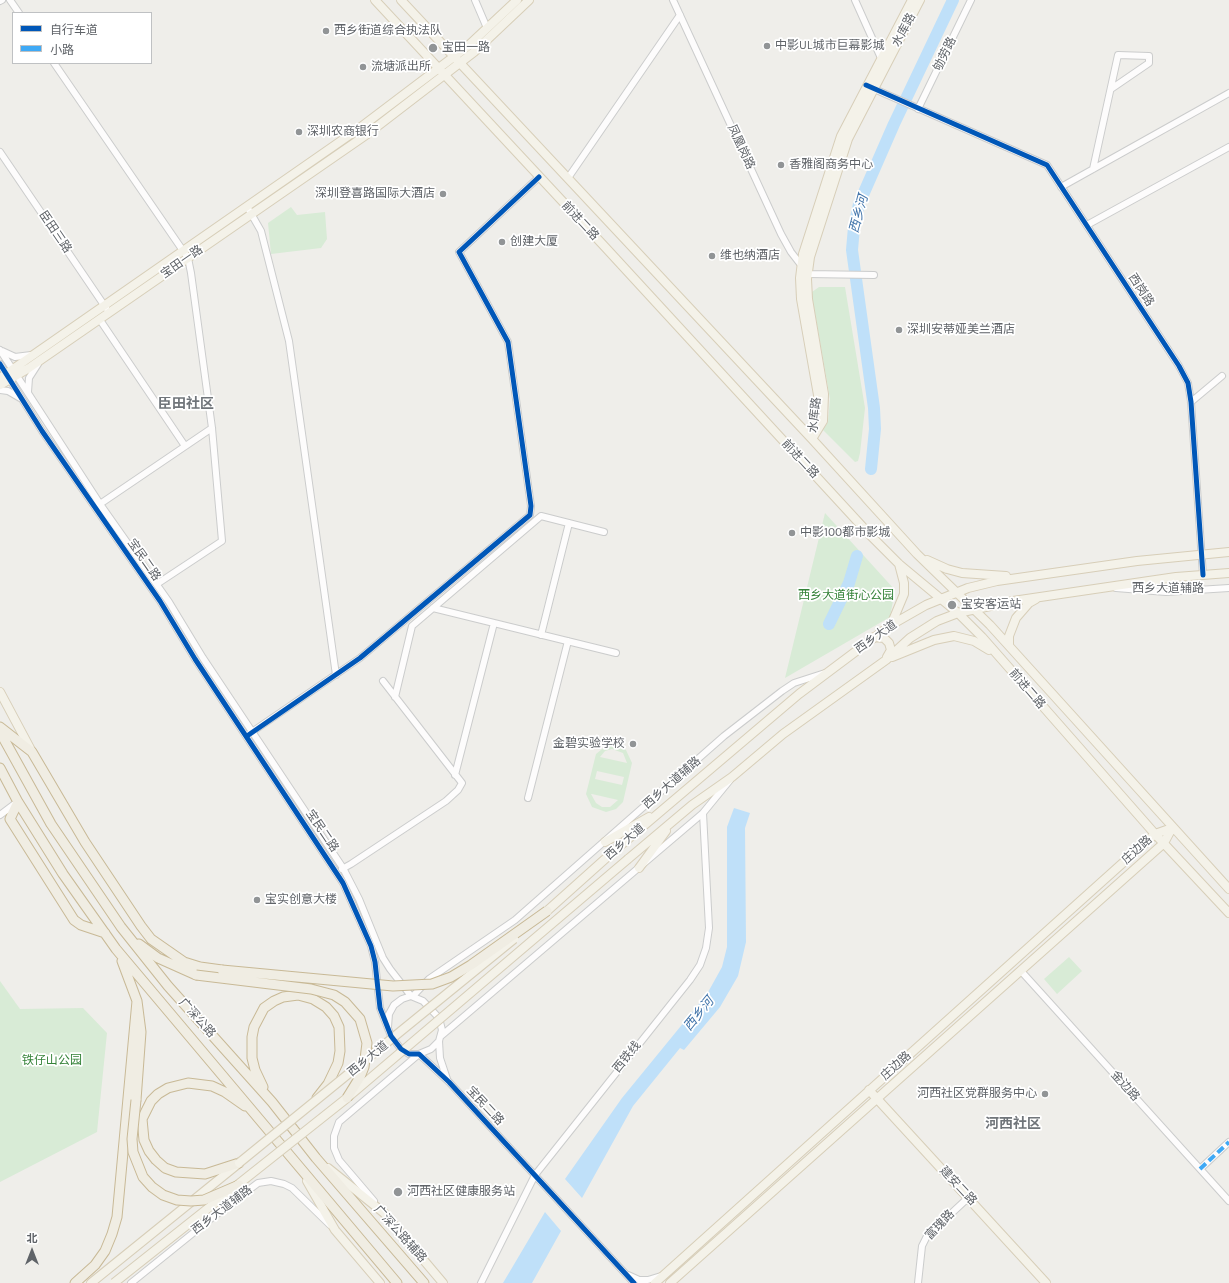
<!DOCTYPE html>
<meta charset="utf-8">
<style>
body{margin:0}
#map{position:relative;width:1229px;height:1283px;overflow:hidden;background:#efeeea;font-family:Karla,"Noto Sans SC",sans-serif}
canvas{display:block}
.legend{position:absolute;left:12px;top:12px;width:140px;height:52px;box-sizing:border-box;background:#fff;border:1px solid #bfc1c3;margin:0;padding:5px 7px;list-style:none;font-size:12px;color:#5f6368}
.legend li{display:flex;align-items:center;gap:8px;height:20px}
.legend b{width:20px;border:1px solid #bfc1c3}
.north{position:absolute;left:12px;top:1231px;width:40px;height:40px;-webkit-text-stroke:3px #fff;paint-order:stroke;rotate:0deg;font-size:11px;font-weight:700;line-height:16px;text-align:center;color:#5f6368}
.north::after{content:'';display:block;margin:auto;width:14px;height:18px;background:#5f6368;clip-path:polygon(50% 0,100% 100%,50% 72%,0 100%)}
</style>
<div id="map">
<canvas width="1229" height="1283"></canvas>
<ul class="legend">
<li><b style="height:5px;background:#0057b8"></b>自行车道</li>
<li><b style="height:5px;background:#3fa9f5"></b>小路</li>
</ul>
<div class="north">北</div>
</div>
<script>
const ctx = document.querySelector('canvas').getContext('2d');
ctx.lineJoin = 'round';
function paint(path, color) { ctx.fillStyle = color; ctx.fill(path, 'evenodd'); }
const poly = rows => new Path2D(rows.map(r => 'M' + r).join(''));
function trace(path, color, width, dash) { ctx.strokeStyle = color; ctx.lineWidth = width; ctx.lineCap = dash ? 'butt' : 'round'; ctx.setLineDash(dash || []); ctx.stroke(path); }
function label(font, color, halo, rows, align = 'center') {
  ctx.font = font + ' Karla,"Noto Sans SC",sans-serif'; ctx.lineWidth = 3.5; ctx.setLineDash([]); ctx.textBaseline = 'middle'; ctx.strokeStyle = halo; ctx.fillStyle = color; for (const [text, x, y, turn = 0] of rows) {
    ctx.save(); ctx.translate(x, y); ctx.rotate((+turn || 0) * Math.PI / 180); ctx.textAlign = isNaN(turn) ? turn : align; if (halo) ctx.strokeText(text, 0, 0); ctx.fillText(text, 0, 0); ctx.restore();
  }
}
paint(poly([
 [291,207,297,215,325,212,327,239,321,248,271,254,268,223],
 [819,287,845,287,865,408,860,453,858,461,855,462,823,430,828,422,830,399,812,296,812,292],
 [825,513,895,590,890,617,785,678],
 [607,745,617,745,626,750,632,763,623,802,616,809,606,812,592,807,586,794,596,754],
 [612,749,623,753,627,763,600,757,605,751],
 [597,771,624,777,622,785,595,779],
 [591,794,592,794,618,800,610,807,602,807,596,803],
 [1069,957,1082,971,1057,994,1044,979],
 [0,981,20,1009,83,1008,107,1033,97,1132,0,1182]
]), '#d8ebd6');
paint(poly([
 [734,808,750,813,745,828,746,942,738,976,720,1007,684,1050,680,1048,633,1106,582,1198,565,1179,622,1098,707,994,722,967,727,947,727,827],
 [545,1212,561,1231,532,1283,503,1283]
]), '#bfe0f9');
trace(poly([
 [871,469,875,429,874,408,852,250,854,227,859,204,894,124,953,0],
 [829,624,849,583,857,556]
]), '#bfe0f9', 12);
const minor = poly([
 [10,0,19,13],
 [475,0,487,28],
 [673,0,781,234,791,252,808,274,874,275],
 [855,0,881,58],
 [0,1,2,0],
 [54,63,188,258,191,273,212,428,222,541,157,584],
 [872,88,1047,165,1179,366,1188,383,1191,402,1203,575],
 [918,109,971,0],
 [0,152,106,308],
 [1093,169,1118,55,1149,56,1149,63,1111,89],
 [568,178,680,15],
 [1061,187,1229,93],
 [249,210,261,231,289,341,336,675],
 [1087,225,1229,147],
 [100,320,185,446],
 [0,350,100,504,169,602,203,658,343,868,359,899,383,958,390,969,411,996,423,1001,439,1018,442,1030,439,1041,440,1058,447,1079],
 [2,351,15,357,31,355],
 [0,364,42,431,160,601,195,659,343,883,371,946,375,962,380,1008,391,1036,401,1049,409,1054,419,1054,449,1082,634,1283],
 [0,390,8,391,20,398],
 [28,392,29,378,38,364],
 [1191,402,1222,376],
 [100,504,212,428],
 [1116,588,1166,592,1229,588],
 [433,608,616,653],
 [541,635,569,523],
 [395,697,412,626,541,516,604,532],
 [249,734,360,658,530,515,531,506,508,342,459,252,539,177],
 [455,775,494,623],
 [528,798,568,641],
 [0,815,16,803],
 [342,869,351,864,446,801,458,790,462,783,383,681],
 [1021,971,1229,1201],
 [413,996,429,979,515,920,724,736,782,691,794,683,825,673],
 [388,1027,389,1014,394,1005,402,999,411,996],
 [441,1036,703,813,730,780],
 [1200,1169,1229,1142],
 [374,1201,339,1160,334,1148,334,1136,339,1122,419,1054,431,1049,439,1041],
 [628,1275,639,1280,648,1280,661,1276],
 [131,1283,213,1217,258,1183,271,1181,284,1184,292,1188,330,1225],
 [481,1283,535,1175,690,980,700,965,706,948,709,928,703,813],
 [918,1283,922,1246,927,1236,969,1197]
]);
const major = poly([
 [375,0,605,247,871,536,899,564,958,613,982,637,1155,834,1229,913],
 [401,0,812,439,917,554,990,625,1229,889],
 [0,378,361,127,468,46,517,0],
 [0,385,29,368,366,135,474,52,529,0],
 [813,434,818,410,818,395,801,299,800,278,803,254,841,136,912,0],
 [812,439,823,421,824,394,808,299,807,279,810,257,848,139,920,0],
 [927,560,947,569,962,573,1006,576],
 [891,625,904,594,904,583,899,564],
 [874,637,884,638,889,643,891,650,887,657],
 [1009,645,1009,636,1016,618,1029,603,1036,599],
 [892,657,934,640,954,636,974,641,989,650],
 [0,692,31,750],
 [605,842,649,817],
 [628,859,692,805,732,777,783,734,886,660,910,638,937,621,958,613,1013,601,1176,577,1229,573],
 [639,868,666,831],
 [547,911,614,851,799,694,891,625,926,605,968,588,997,581,1137,561,1229,552],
 [869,1090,1046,1283],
 [328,1168,384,1213,443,1283],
 [307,1181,335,1230,380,1283],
 [91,1283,238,1164],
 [655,1283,1155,834,1172,828],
 [670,1283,1164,843,1172,828]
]);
const highway = poly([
 [0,727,32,752,85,842,141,926,151,939,184,962,200,967,222,970],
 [0,732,51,824,121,927,168,986,272,1102,316,1158,424,1283],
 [0,768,18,802,63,874,116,949,397,1283],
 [18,802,10,819,74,920,81,925,105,933],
 [139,944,158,958,196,975],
 [122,961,137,1001,141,1032,136,1100],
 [263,1087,255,1070,252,1058,252,1037,254,1027,264,1008,274,1001,283,997,298,995,313,999,326,1007,334,1016,339,1027,340,1051,338,1063,328,1084,317,1098],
 [239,1163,205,1174,176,1172,165,1168,156,1160,149,1151,144,1140,142,1119,151,1101,158,1094,168,1088,188,1083,212,1086,225,1092,245,1106],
 [75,1283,95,1265,105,1251,112,1234,117,1217,137,1001]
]);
trace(minor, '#cbcccc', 8);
trace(major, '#d7ceb8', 10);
trace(highway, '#c8b996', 11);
trace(minor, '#fdfcfc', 6);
trace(major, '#f4f2e9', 8);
trace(highway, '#f0ede3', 9);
const majorBridge = poly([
 [239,1163,514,939],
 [114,1283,347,1098,628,859]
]);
const highwayBridge = poly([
 [222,970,393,986,432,984,451,977,471,965,547,911],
 [196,975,311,989,334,995,345,1002,360,1019,367,1043,364,1067,360,1077,347,1098],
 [136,1100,132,1139,133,1152,143,1177,152,1187,163,1195,177,1200,191,1201,204,1200,239,1185]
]);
trace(majorBridge, '#d7ceb8', 10, []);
trace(highwayBridge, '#c8b996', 11, []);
trace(majorBridge, '#f4f2e9', 8);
trace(highwayBridge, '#f0ede3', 9);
trace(poly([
 [1200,1169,1229,1142]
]), '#3fa9f5', 4, [8, 4]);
trace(poly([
 [866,85,1047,165,1179,366,1188,383,1191,402,1203,575],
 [0,364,42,431,160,601,195,659,343,883,371,946,375,962,380,1008,391,1036,401,1049,409,1054,419,1054,449,1082,634,1283],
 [247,736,360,658,530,515,531,506,508,342,459,252,539,177]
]), '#0057b8', 5);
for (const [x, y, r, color] of [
 [326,31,4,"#919496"],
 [767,46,4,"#919496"],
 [433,48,5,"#919496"],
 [363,67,4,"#919496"],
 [299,132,4,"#919496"],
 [781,165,4,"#919496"],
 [443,194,4,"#919496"],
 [502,242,4,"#919496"],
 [712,256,4,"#919496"],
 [899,330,4,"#919496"],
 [792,533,4,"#919496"],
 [952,605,5,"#919496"],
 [633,744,4,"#919496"],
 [257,900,4,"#919496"],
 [1045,1094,4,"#919496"],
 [398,1192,5,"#919496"]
]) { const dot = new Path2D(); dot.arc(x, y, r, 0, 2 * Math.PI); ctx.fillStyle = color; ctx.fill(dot); trace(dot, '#fff', 1.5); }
label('12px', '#5f6368', '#fff', [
 ["水库路",904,30,-62],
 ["劬劳路",945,54,-64],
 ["凤凰岗路",741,147,65],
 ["前进二路",580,221,47],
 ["臣田三路",55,232,56],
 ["宝田一路",182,262,-35],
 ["西岗路",1141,290,57],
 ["水库路",815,415,-84],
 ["前进二路",800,459,47],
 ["宝民二路",144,560,55],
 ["西乡大道辅路",1168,589],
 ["西乡大道",876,637,-35],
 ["前进二路",1027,689,49],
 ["西乡大道辅路",672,783,-41],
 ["宝民二路",322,831,56],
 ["西乡大道",625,842,-41],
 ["庄边路",1137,850,-42],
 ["广深公路",197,1018,48],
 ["西铁线",627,1057,-51],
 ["西乡大道",368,1059,-39],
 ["庄边路",896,1066,-42],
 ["金边路",1125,1086,48],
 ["宝民二路",485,1106,47],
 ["建安二路",958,1186,47],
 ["西乡大道辅路",222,1210,-37],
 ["富瑰路",940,1225,-46],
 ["广深公路辅路",400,1234,48]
]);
label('12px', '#5f6368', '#fff', [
 ["西乡街道综合执法队",334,31],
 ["中影UL城市巨幕影城",775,46],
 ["宝田一路",442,48],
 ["流塘派出所",371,67],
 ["深圳农商银行",307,132],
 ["香雅阁商务中心",789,165],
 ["深圳登喜路国际大酒店",435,194,"right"],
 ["创建大厦",510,242],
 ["维也纳酒店",720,256],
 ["深圳安蒂娅美兰酒店",907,330],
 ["中影100都市影城",800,533],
 ["宝安客运站",961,605],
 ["金碧实验学校",625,744,"right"],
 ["宝实创意大楼",265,900],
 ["河西社区党群服务中心",1037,1094,"right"],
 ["河西社区健康服务站",407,1192]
], 'left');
label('12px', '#348238', '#fff', [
 ["西乡大道街心公园",846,596],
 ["铁仔山公园",52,1061]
]);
label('italic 13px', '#4174aa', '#fff', [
 ["西乡河",859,214,-75],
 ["西乡河",699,1014,-51]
]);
label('bold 14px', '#70757a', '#fff', [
 ["臣田社区",186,404],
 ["河西社区",1013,1124]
]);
</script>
